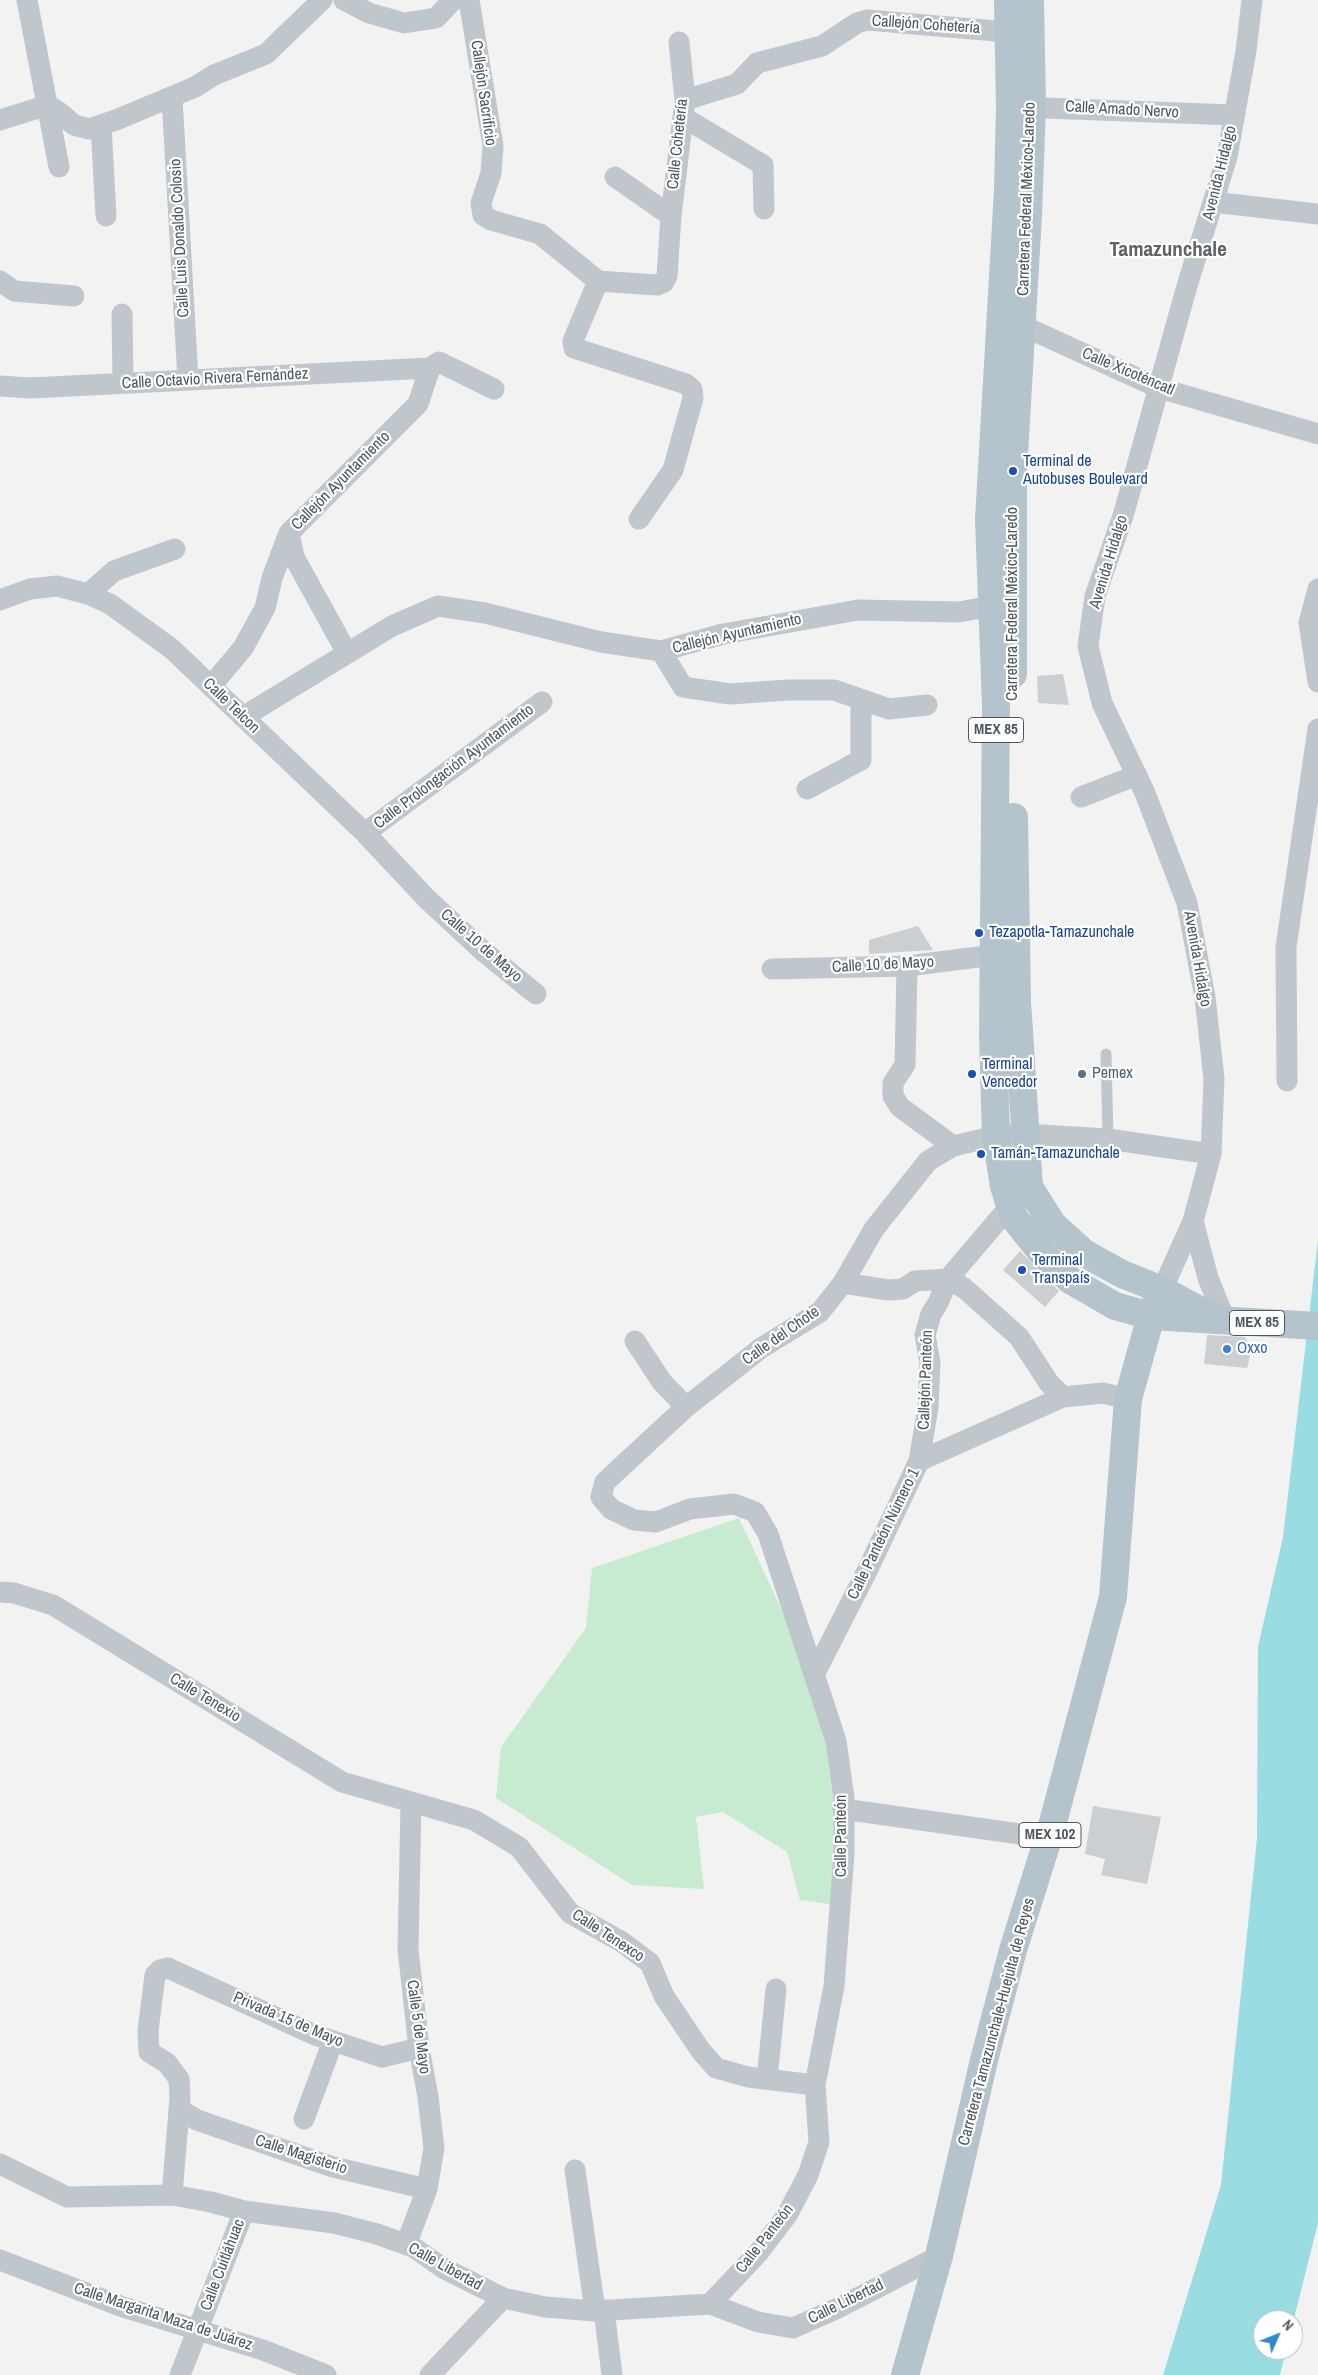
<!DOCTYPE html>
<meta charset="utf-8">
<style>
body{margin:0}
#map{position:relative;width:1318px;height:2375px;overflow:hidden;background:#f3f2f2;font-family:"Archivo Narrow",sans-serif}
canvas{display:block}
.north{position:absolute;left:1253px;top:2310px;width:50px;height:50px;box-sizing:border-box;background:#fff;border:1px solid #b7bcbe;border-radius:50%;rotate:46deg;font-size:14px;font-weight:700;line-height:20px;text-align:center;color:#4b575d}
.north::after{content:'';display:block;margin:auto;width:18px;height:22px;background:#3088cf;clip-path:polygon(50% 0,100% 100%,50% 72%,0 100%)}
</style>
<div id="map">
<canvas width="1318" height="2375"></canvas>
<div class="north">N</div>
</div>
<script>
const ctx = document.querySelector('canvas').getContext('2d');
ctx.lineJoin = 'round';
function paint(path, color) { ctx.fillStyle = color; ctx.fill(path, 'evenodd'); }
const poly = rows => new Path2D(rows.map(r => 'M' + r).join(''));
function trace(path, color, width, dash) { ctx.strokeStyle = color; ctx.lineWidth = width; ctx.lineCap = dash ? 'butt' : 'round'; ctx.setLineDash(dash || []); ctx.stroke(path); }
function label(font, color, halo, rows, align = 'center') {
  ctx.font = font + ' "Archivo Narrow",sans-serif'; ctx.lineWidth = 4.5; ctx.setLineDash([]); ctx.textBaseline = 'middle'; ctx.strokeStyle = halo; ctx.fillStyle = color; for (const [text, x, y, turn = 0] of rows) {
    ctx.save(); ctx.translate(x, y); ctx.rotate((+turn || 0) * Math.PI / 180); ctx.textAlign = isNaN(turn) ? turn : align; if (halo) ctx.strokeText(text, 0, 0); ctx.fillText(text, 0, 0); ctx.restore();
  }
}
paint(poly([
 [739,1518,829,1712,845,1906,800,1900,787,1852,723,1812,696,1817,704,1889,632,1885,496,1798,501,1747,586,1628,592,1568]
]), '#c6ebd0');
paint(poly([
 [1318,1240,1318,2223,1293,2322,1293,2320,1263,2320,1263,2350,1286,2350,1280,2375,1163,2375,1221,2185,1257,1838,1258,1647,1283,1537]
]), '#99dce2');
paint(poly([
 [1063,674,1069,705,1038,703,1037,676],
 [918,926,933,950,869,954,869,940],
 [1020,1251,1059,1291,1045,1307,1003,1270],
 [1207,1335,1245,1337,1252,1349,1247,1368,1204,1364],
 [1093,1806,1161,1817,1147,1884,1101,1875,1105,1859,1085,1854]
]), '#cccfd2');
trace(poly([
 [1106,1054,1108,1139]
]), '#bfc7cc', 11);
trace(poly([
 [27,0,59,167],
 [344,0,369,13,404,23,436,18,453,0],
 [469,0,493,146,491,173,481,203,483,215,491,220,540,234,598,281],
 [172,97,188,380],
 [685,100,737,84,757,63,822,46,857,23,867,20,1008,32],
 [1017,107,1234,115],
 [683,117,763,165,764,209],
 [0,120,48,105,59,112,74,125,89,129,116,120,195,87,214,75,266,54,322,0],
 [101,125,106,216],
 [615,177,671,216],
 [1213,202,1318,214],
 [0,281,14,291,74,296],
 [598,281,573,341,574,348,686,384,692,389,693,398,673,470,639,519],
 [598,281,657,285,664,282,667,276,671,216,685,100,679,42],
 [122,314,123,383],
 [1009,321,1021,325,1159,388,1318,434],
 [0,386,30,388,430,368,439,362,494,389],
 [1318,589,1309,623,1318,682],
 [88,594,114,571,175,549],
 [0,600,30,589,57,586,88,594,110,604,172,649,365,833,426,898,483,951,536,994],
 [661,651,683,687,730,694,789,690,834,690,889,709,927,705],
 [347,653,294,557,289,533,418,404,430,368],
 [211,686,243,648,265,608,272,578,289,533],
 [243,717,392,626,438,606,485,613,601,642,661,651,723,634,858,610,959,612,992,606],
 [807,789,861,760,861,699],
 [1081,797,1137,775],
 [365,833,542,702],
 [907,966,905,1065,893,1083,893,1096,900,1107,953,1146],
 [772,969,907,966,994,955],
 [1287,1081,1286,947,1318,729],
 [1193,1221,1208,1278,1225,1320],
 [843,1283,888,1290,903,1289,915,1281,948,1279,964,1288,1019,1337,1049,1383,1063,1397],
 [1162,1290,1193,1221,1211,1154,1214,1079,1205,997,1187,903,1145,793,1102,703,1088,646,1095,596,1123,516,1187,286,1227,157,1246,51,1252,0],
 [635,1341,662,1382,686,1407],
 [919,1461,928,1407,930,1363,925,1335,931,1314,938,1303,948,1279,1010,1206],
 [0,1592,14,1593,53,1605,342,1782,474,1820,519,1847,570,1913,622,1942,650,1963,664,1996,701,2051,716,2068,748,2077,815,2085],
 [815,1673,868,1569,919,1461,1063,1397,1103,1393,1128,1399],
 [843,1809,1048,1838],
 [767,2079,776,1989],
 [179,2109,197,2120,333,2167,427,2189],
 [304,2119,333,2041],
 [0,2164,67,2197,172,2195,211,2202,244,2211,334,2223,377,2234,413,2247,443,2268,503,2298,545,2307,595,2311,710,2304,758,2322,793,2328,836,2309,939,2256],
 [575,2170,595,2311],
 [172,2195,180,2098,179,2079,167,2063,149,2052,148,2031,155,1975,160,1970,168,1968,315,2035,382,2057,419,2048],
 [406,2245,427,2189,434,2148,428,2097,419,2048,408,1949,411,1804],
 [0,2260,123,2307,263,2350,326,2375],
 [710,2304,759,2252,787,2215,808,2175,819,2142,815,2085,834,1986,844,1854,844,1798,836,1741,768,1534,755,1512,734,1504,690,1509,656,1522,634,1520,611,1509,601,1497,605,1482,686,1407,727,1375,761,1348,820,1312,843,1283,874,1229,928,1161,953,1146,996,1136,1025,1134,1108,1139,1211,1154],
 [604,2310,612,2375],
 [180,2375,244,2211],
 [430,2375,503,2298]
]), '#bfc7cc', 21);
trace(poly([
 [1008,0,1010,107,1008,190,989,520,996,705,993,1035,996,1136,1004,1186,1014,1218,1042,1253,1070,1280,1115,1306,1151,1316,1318,1326],
 [1013,674,1013,471,1028,215,1032,106,1030,0],
 [1014,817,1017,1001,1029,1187,1053,1225,1084,1253,1122,1274,1162,1290,1211,1316],
 [905,2375,939,2256,984,2060,1013,1950,1052,1826,1113,1597,1128,1399,1151,1316,1157,1300]
]), '#b5c3cc', 28);
for (const [x, y, r, color] of [
 [1013,471,5,"#1a4fb4"],
 [979,933,5,"#1a4fb4"],
 [972,1074,5,"#1a4fb4"],
 [1082,1074,5,"#5c6f8a"],
 [981,1154,5,"#1a4fb4"],
 [1022,1270,5,"#1a4fb4"],
 [1227,1349,5,"#3f7fe0"]
]) { const dot = new Path2D(); dot.arc(x, y, r, 0, 2 * Math.PI); ctx.fillStyle = color; ctx.fill(dot); trace(dot, '#fff', 2); }
for (const [x, y, w] of [
 [996,730,55],
 [1257,1323,55],
 [1050,1835,62]
]) { const box = new Path2D(); box.roundRect(x - w / 2, y - 12.5, w, 25, 4); ctx.fillStyle = '#fff'; ctx.fill(box); trace(box, '#4b575d', 1); }
label('bold 15px', '#4b575d', null, [
 ["MEX 85",996,730],
 ["MEX 85",1257,1323],
 ["MEX 102",1050,1835]
]);
label('16px', '#4b575d', '#fff', [
 ["Callejón Cohetería",926,25,4],
 ["Callejón Sacrificio",483,93,82],
 ["Calle Amado Nervo",1122,110,3],
 ["Calle Cohetería",678,144,-84],
 ["Avenida Hidalgo",1220,173,-76],
 ["Carretera Federal México-Laredo",1027,199,-88],
 ["Calle Luis Donaldo Colosio",180,238,-93],
 ["Calle Xicoténcatl",1128,372,23],
 ["Calle Octavio Rivera Fernández",215,379,-3],
 ["Callejón Ayuntamiento",341,481,-45],
 ["Avenida Hidalgo",1109,562,-73],
 ["Carretera Federal México-Laredo",1013,604,-90],
 ["Callejón Ayuntamiento",737,634,-13],
 ["Calle Telcon",231,706,44],
 ["Calle Prolongación Ayuntamiento",454,767,-37],
 ["Calle 10 de Mayo",481,946,41],
 ["Avenida Hidalgo",1197,959,80],
 ["Calle 10 de Mayo",883,965,-3],
 ["Calle del Chote",781,1336,-35],
 ["Callejón Panteón",926,1380,-88],
 ["Calle Panteón Número 1",884,1534,-64],
 ["Calle Tenexio",205,1698,31],
 ["Calle Panteón",842,1836,-90],
 ["Calle Tenexco",608,1936,33],
 ["Privada 15 de Mayo",288,2020,23],
 ["Carretera Tamazunchale-Huejulta de Reyes",997,2022,-75],
 ["Calle 5 de Mayo",418,2027,82],
 ["Calle Magisterio",301,2155,18],
 ["Calle Panteón",765,2239,-52],
 ["Calle Cuitláhuac",223,2265,-69],
 ["Calle Libertad",445,2267,29],
 ["Calle Libertad",846,2302,-26],
 ["Calle Margarita Maza de Juárez",163,2317,18]
]);
label('16px', '#164399', '#fff', [
 ["Terminal de",1023,462],
 ["Autobuses Boulevard",1023,480],
 ["Tezapotla-Tamazunchale",989,933],
 ["Terminal",982,1065],
 ["Vencedor",982,1083],
 ["Tamán-Tamazunchale",991,1154],
 ["Terminal",1032,1261],
 ["Transpaís",1032,1279]
], 'left');
label('16px', '#4e5e75', '#fff', [
 ["Pemex",1092,1074]
], 'left');
label('16px', '#366cbe', '#fff', [
 ["Oxxo",1237,1349]
], 'left');
label('bold 21px', '#5f6365', '#fff', [
 ["Tamazunchale",1168,250]
]);
</script>
